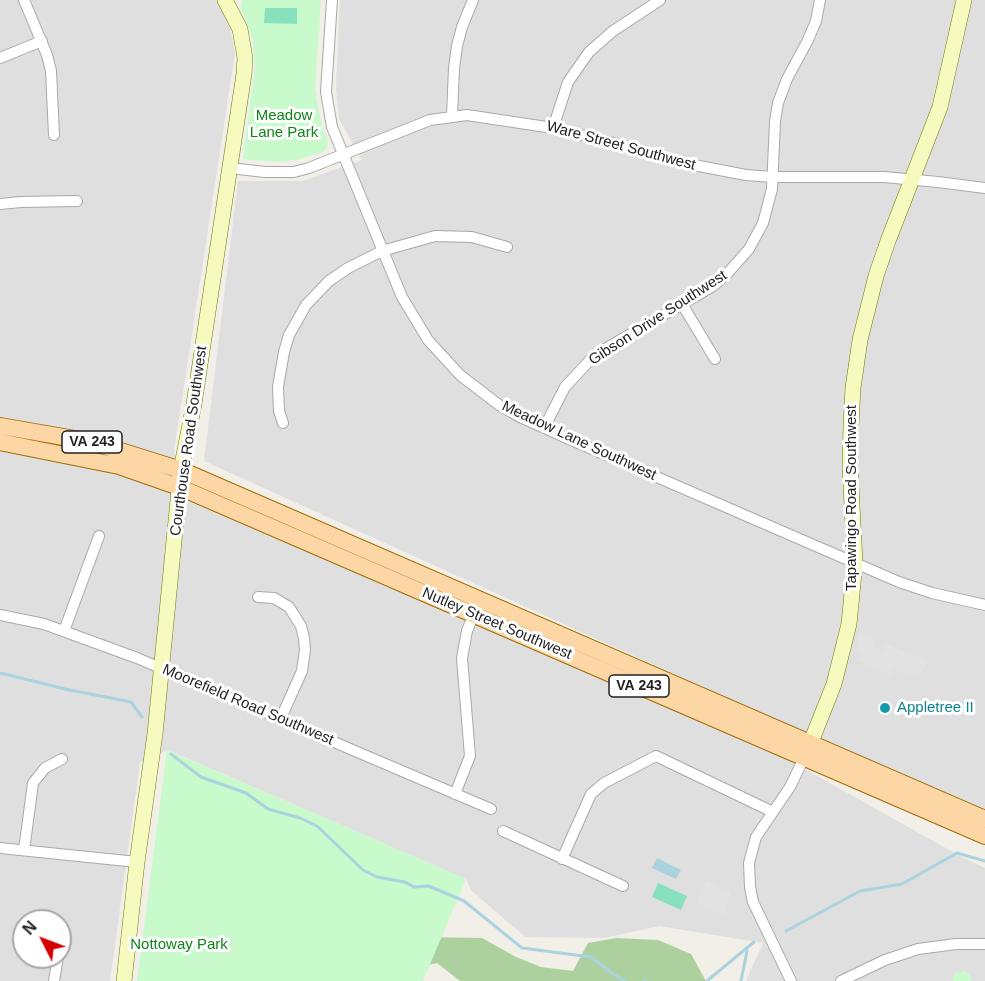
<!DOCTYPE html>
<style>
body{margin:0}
#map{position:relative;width:985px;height:981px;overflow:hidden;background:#f2efe9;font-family:Helvetica,sans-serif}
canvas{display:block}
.north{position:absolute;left:12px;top:909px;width:60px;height:60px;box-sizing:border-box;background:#fff;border:2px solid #a7a7a7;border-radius:50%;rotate:312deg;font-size:16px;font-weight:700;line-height:24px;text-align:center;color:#222}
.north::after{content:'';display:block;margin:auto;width:21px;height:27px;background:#d40000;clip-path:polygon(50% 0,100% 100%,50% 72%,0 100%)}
</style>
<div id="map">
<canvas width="985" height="981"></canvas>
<div class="north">N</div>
</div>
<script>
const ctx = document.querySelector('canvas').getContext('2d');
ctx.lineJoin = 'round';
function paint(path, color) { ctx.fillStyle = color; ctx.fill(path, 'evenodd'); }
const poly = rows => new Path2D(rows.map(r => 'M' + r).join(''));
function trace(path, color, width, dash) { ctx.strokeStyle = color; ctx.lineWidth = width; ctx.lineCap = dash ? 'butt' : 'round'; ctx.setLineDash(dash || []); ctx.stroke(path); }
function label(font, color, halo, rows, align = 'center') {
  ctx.font = font + ' Helvetica,sans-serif'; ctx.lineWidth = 6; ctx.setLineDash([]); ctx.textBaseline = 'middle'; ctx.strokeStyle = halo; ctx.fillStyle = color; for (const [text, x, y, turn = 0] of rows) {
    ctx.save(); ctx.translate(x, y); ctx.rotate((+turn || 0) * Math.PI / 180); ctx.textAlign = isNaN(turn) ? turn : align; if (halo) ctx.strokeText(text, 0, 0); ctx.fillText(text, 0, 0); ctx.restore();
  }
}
paint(poly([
 [0,0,231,0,229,20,235,53,174,451,187,501,479,625,792,762,962,857,985,868,985,981,746,981,763,943,659,926,604,938,525,937,471,890,466,879,168,750,140,762,110,981,0,981],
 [24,921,60,921,60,957,24,957],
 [340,0,985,0,985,815,204,461,238,181,303,181,362,160,339,119,336,89]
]), '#e0dfdf');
paint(poly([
 [421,937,482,938,516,957,541,967,573,971,588,943,616,938,658,940,691,954,706,981,460,981,437,963,389,974]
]), '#add19e');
paint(poly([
 [242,0,321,0,315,90,322,127,328,141,327,148,323,152,296,160,277,162,243,159,255,67,253,40,241,8],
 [167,750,466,879,423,981,137,981],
 [965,971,970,975,971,981,953,981,954,974]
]), '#c8facc');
paint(poly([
 [265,8,297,8,297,24,264,23],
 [658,883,687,896,681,910,652,897]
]), '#88e0be');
paint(poly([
 [859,633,875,638,873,647,883,651,887,644,928,661,918,677,895,668,891,675,859,661,861,654,855,653],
 [707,880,731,892,723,915,697,903,701,888]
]), '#e2e2e2');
paint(poly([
 [657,858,681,870,676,879,652,868]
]), '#aad3df');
trace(poly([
 [0,673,65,689,131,702,142,717],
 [171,754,201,777,246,793,268,809,300,818,317,826,363,870,377,877,405,882,414,887,429,886,464,901,522,948,591,957,613,974,625,981],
 [786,931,860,891,902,884,957,853,985,861],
 [643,981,646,981],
 [707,981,754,942],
 [741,981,747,951]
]), '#aad3df', 3);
const street = poly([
 [24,0,47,55,51,71,54,135],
 [332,0,326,92,332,127,402,297,428,340,460,375,499,405,520,417,569,439,899,582,932,593,985,605],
 [0,58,42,41],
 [452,116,454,68,457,46,462,27,473,0],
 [553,128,568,82,589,52,613,31,660,0],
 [230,168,265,172,294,172,309,168,430,120,467,115,553,128,622,145,683,163,746,175,773,177,884,177,938,182,985,188],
 [0,204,21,202,77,201],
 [682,304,715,359],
 [283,423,279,411,278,387,284,352,289,335,306,305,329,281,348,268,382,251,435,236,472,237,507,247],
 [544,428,565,387,590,360,605,349,713,286,726,275,749,249,763,223,772,189,775,121,778,103,787,79,808,40,816,21,820,0],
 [258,597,274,598,289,607,301,626,304,638,305,650,302,671,281,718],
 [0,615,44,624,137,658,491,809],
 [64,631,99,536],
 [455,794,470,756,462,658,467,631,476,609],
 [503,831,623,886],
 [0,848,137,862],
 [24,850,33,783,45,768,62,759],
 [562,859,591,794,604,783,656,756,773,812],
 [54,981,58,957],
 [791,981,753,902,750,887,749,863,756,837,790,787,804,758],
 [841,981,885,960,918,949,956,944,985,944]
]);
const secondary = poly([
 [807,752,834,684,849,624,855,563,850,466,851,426,853,388,860,340,876,276,888,241,940,107,964,0],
 [124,981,137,862,155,734,181,470,194,404,244,74,245,58,240,29,225,0]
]);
const primary = poly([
 [0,426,92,442,181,470,985,819],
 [0,442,119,466,179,487,985,836]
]);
trace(street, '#a9a9a9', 12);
trace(secondary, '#707d05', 16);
trace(primary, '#a06b00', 18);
trace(street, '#fff', 10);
trace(secondary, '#f7fabf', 15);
trace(primary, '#fcd6a4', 16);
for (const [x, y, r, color] of [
 [885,708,6,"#0f9aa8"]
]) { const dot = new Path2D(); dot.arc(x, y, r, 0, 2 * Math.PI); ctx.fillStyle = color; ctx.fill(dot); trace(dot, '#fff', 2); }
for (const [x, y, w] of [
 [92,442,60],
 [639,686,60]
]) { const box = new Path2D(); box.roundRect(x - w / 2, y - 11, w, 22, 4.5); ctx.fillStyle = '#fff'; ctx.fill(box); trace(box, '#222', 1.5); }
label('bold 14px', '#222', null, [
 ["VA 243",92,442],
 ["VA 243",639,686]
]);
label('15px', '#0c8416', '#fff', [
 ["Meadow",284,116],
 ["Lane Park",284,133],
 ["Nottoway Park",179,945]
]);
label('15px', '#222', '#fff', [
 ["Ware Street Southwest",621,146,15],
 ["Gibson Drive Southwest",658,318,-33],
 ["Courthouse Road Southwest",189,441,-82],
 ["Meadow Lane Southwest",579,441,25],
 ["Tapawingo Road Southwest",852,498,-90],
 ["Nutley Street Southwest",497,624,23],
 ["Moorefield Road Southwest",248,705,23]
]);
label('15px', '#0d838f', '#fff', [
 ["Appletree II",897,708]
], 'left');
</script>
